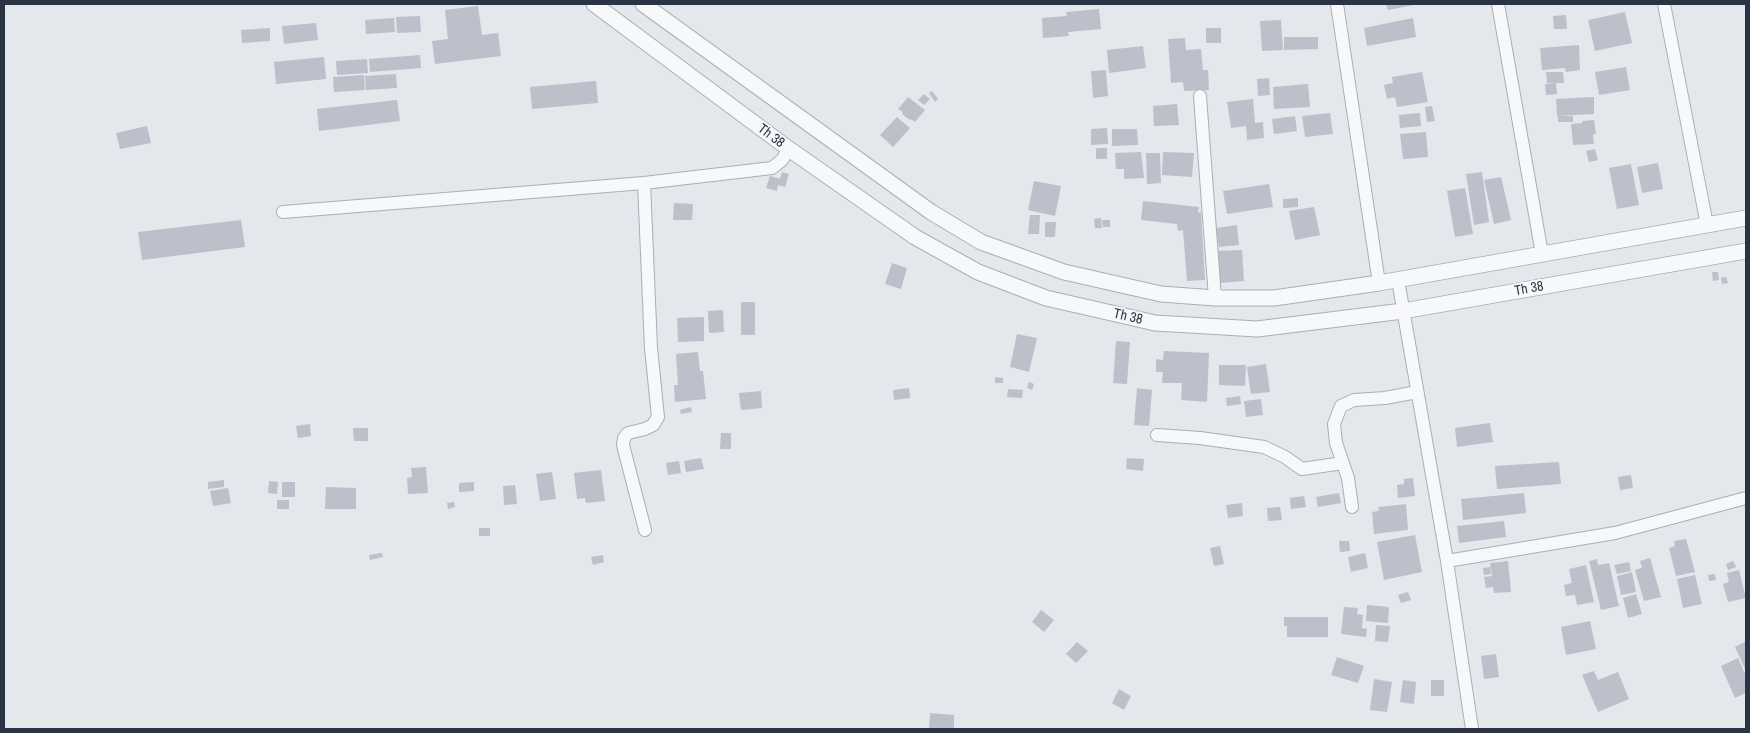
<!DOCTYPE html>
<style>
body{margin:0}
#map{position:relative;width:1750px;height:733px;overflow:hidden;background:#e4e7ec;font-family:"Archivo Narrow",sans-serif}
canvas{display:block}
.frame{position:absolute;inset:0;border:5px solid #2b3445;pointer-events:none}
</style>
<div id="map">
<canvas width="1750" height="733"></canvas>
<div class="frame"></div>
</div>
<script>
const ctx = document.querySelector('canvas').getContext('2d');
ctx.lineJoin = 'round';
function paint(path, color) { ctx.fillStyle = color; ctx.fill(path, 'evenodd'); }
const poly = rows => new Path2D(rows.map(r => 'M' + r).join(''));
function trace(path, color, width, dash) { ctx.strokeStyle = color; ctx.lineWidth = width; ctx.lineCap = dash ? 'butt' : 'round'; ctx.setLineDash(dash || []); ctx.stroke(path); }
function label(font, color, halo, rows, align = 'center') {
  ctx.font = font + ' "Archivo Narrow",sans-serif'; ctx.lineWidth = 4; ctx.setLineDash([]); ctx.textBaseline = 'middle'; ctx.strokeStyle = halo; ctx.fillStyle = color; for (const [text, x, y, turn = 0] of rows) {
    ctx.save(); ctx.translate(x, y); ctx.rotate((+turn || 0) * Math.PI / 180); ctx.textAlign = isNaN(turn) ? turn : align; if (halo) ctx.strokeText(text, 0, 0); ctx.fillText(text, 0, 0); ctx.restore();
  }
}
paint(poly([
 [1386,4,1414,4,1414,5,1388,10],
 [478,6,482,35,498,33,501,56,435,64,432,41,448,39,445,10],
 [1099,9,1101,29,1068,32,1069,36,1043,38,1042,18,1067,16,1066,12],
 [1625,12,1632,43,1595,51,1588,20],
 [1566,15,1567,29,1554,29,1553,16],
 [420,16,421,32,397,33,396,17],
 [394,18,395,32,366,34,365,20],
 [1413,18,1416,37,1367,46,1364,28],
 [1281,20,1283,50,1262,51,1260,21],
 [316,23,318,40,284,44,282,26],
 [270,28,270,41,242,43,241,30],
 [1206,28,1221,28,1221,43,1206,43],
 [1284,37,1318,37,1318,49,1284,50],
 [1185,38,1186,50,1201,49,1203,70,1208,70,1209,90,1184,91,1183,82,1171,83,1168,39],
 [1579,45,1580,70,1566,72,1565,68,1542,70,1540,48],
 [1143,46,1146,68,1109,73,1107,50],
 [420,55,421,68,370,72,369,59],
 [324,57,326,79,276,84,274,62],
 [367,59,368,73,337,75,336,61],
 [1626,67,1630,90,1599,95,1595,72],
 [1106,70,1108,96,1093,98,1091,71],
 [1422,72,1428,102,1397,107,1395,97,1387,99,1384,85,1393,83,1392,77],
 [1546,72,1563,72,1564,83,1547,83],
 [396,74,397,88,366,90,365,76],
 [364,75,365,90,334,92,333,77],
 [1269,78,1270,95,1258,96,1257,79],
 [596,81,598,103,532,109,530,87],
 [1556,83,1557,94,1546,95,1545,84],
 [1308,84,1310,107,1274,109,1273,87],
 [932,91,938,99,935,102,929,93],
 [924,94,930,99,924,105,918,100],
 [908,97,925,110,915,122,911,119,910,120,902,114,903,112,898,109],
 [1594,97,1594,114,1557,116,1556,99],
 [1253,99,1255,123,1263,122,1264,138,1247,140,1246,126,1231,128,1227,102],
 [397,100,400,121,319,131,317,109],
 [1177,104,1179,125,1154,126,1153,106],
 [1432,106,1435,121,1427,122,1425,107],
 [1330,113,1333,134,1305,137,1302,116],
 [1420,113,1421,126,1400,128,1399,115],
 [1295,116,1297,131,1274,134,1272,119],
 [1558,116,1573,116,1573,122,1558,122],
 [897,117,910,128,893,147,880,135],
 [1594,120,1596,134,1593,134,1594,144,1573,145,1571,124,1582,123,1582,121],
 [147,126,151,143,120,149,116,133],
 [1107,128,1108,144,1091,145,1091,129],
 [1112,129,1137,129,1138,145,1112,146],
 [1426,132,1428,157,1403,159,1400,134],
 [1096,148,1107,148,1107,159,1096,159],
 [1595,149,1598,160,1589,162,1586,151],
 [1141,152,1144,178,1124,179,1124,169,1116,169,1115,153],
 [1163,152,1194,153,1192,177,1162,175],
 [1146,153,1160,153,1161,183,1147,184],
 [1658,163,1663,189,1642,193,1637,167],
 [1631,164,1639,205,1617,209,1609,168],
 [782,172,789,174,785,187,778,185,777,191,766,188,770,176,780,179],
 [1482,172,1489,222,1474,225,1466,174],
 [1501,177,1511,220,1494,224,1484,180],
 [1034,181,1061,186,1055,216,1028,210],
 [1269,184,1273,207,1227,214,1223,191],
 [1465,188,1473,234,1455,237,1447,191],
 [1298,198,1298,207,1283,208,1283,199],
 [1143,201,1199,207,1198,213,1201,212,1205,280,1187,281,1183,230,1178,231,1177,224,1141,220],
 [674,203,693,204,692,220,673,220],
 [1314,207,1320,235,1295,240,1289,211],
 [1030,215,1040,215,1039,234,1028,234],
 [1101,218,1102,228,1095,228,1094,219],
 [241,220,245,247,142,260,138,232],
 [1102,220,1110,220,1110,227,1103,227],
 [1045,222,1056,222,1055,237,1045,237],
 [1237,225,1239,245,1219,247,1216,228],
 [1242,250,1244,281,1219,283,1217,251],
 [892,263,907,268,901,289,885,284],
 [1712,272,1718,272,1719,280,1713,281],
 [1726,277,1728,283,1722,284,1721,278],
 [741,302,755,302,755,335,741,335],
 [723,310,724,332,709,333,708,311],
 [704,317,704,341,678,342,677,318],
 [1017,334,1037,338,1029,372,1010,367],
 [1116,341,1130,342,1127,384,1113,383],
 [1164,351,1209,353,1207,402,1181,400,1182,383,1162,383,1163,372,1156,372,1156,359,1163,360],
 [698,352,700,371,703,371,706,399,675,402,674,385,678,385,676,354],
 [1266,364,1270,392,1251,394,1247,367],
 [1219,365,1246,365,1245,386,1219,385],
 [995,377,1003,378,1003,383,995,383],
 [1029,382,1034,384,1032,390,1027,388],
 [909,388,910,398,894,400,893,390],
 [1137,388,1152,390,1149,426,1134,425],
 [1008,389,1023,390,1022,398,1007,397],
 [761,391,762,408,741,410,739,393],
 [1240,396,1241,404,1227,406,1226,398],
 [1261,399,1263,415,1246,417,1244,401],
 [691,407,692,412,681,414,680,410],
 [1490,423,1493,442,1457,447,1455,428],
 [310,424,311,436,298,438,296,426],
 [353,428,368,428,368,441,354,441],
 [721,433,731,433,731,449,720,449],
 [701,458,704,469,686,472,684,461],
 [1127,458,1144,459,1143,471,1126,469],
 [679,461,681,473,668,475,666,463],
 [1559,462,1561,484,1497,489,1495,466],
 [426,467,428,493,408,494,407,478,412,477,411,468],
 [601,470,605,501,586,503,585,498,577,499,574,473],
 [552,472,556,499,540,501,536,474],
 [1631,475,1633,488,1620,490,1618,477],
 [1413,478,1415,496,1398,498,1397,485,1404,484,1404,479],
 [224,480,224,487,208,489,208,482],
 [269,481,278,482,277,494,268,493],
 [282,482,295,482,295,497,282,497],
 [474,482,474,491,459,492,459,483],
 [515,485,517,504,504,505,503,486],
 [326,487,356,488,356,509,325,509],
 [228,488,231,503,213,506,210,491],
 [1339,493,1341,503,1318,507,1316,497],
 [1524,493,1526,513,1463,520,1461,499],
 [1304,496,1306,507,1291,509,1290,498],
 [277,500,289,500,289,509,277,509],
 [454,502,455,507,448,509,447,503],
 [1242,503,1243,516,1228,518,1226,505],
 [1406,504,1408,530,1374,534,1372,512,1379,511,1378,507],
 [1280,507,1282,520,1268,521,1267,508],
 [1504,521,1506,537,1459,543,1457,526],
 [479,528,490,528,490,536,479,536],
 [1415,535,1422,572,1384,580,1377,542],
 [1686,539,1695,572,1676,576,1669,548,1675,546,1674,541],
 [1339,541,1349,541,1350,551,1340,552],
 [1220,546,1224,564,1214,566,1210,548],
 [382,553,383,557,370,560,369,555],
 [1365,553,1368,568,1351,572,1348,557],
 [603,555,604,562,593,565,591,557],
 [1650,558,1661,597,1644,601,1635,570,1642,568,1640,561],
 [1597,559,1598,565,1609,563,1619,606,1601,610,1589,561],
 [1508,561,1511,592,1494,593,1493,587,1486,588,1484,577,1492,576,1490,563],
 [1733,561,1736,567,1728,570,1726,564],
 [1629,562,1631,571,1617,574,1614,565],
 [1586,565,1594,602,1577,605,1575,595,1566,596,1564,585,1572,583,1569,569],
 [1490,567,1491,574,1484,575,1483,568],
 [1739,570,1746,598,1728,602,1723,584,1729,582,1727,573],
 [1632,572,1636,592,1621,595,1617,576],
 [1715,574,1716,580,1709,581,1708,575],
 [1695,575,1702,604,1683,608,1677,579],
 [1408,592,1411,600,1401,603,1398,595],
 [1636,594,1642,614,1628,618,1623,598],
 [1367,605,1389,607,1388,623,1366,621],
 [1344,607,1358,608,1357,614,1363,615,1362,628,1367,629,1366,637,1341,634],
 [1041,610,1054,620,1044,632,1032,622],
 [1284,617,1328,617,1328,637,1287,637,1287,626,1284,626],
 [1590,621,1596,649,1566,655,1561,627],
 [1376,625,1390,626,1388,642,1375,641],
 [1746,641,1746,671,1735,647],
 [1077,642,1088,651,1076,663,1066,654],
 [1496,654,1499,677,1484,679,1481,656],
 [1337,657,1364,666,1358,683,1331,675],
 [1738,658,1746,676,1746,693,1735,698,1721,666],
 [1594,671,1598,680,1618,672,1629,699,1598,712,1582,675],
 [1374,679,1392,682,1387,712,1370,710],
 [1403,680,1416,682,1414,704,1400,702],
 [1431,680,1444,680,1444,696,1431,696],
 [1119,689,1131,696,1124,710,1112,703],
 [930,713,954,715,954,729,929,729]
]), '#bbc0ca');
const minor = poly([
 [1337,4,1379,283],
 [1498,4,1542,254],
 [1664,4,1707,225],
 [1200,96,1215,298],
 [644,183,651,348,658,417,653,425,645,429,628,433,624,438,623,445,645,530],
 [283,212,644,183,772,168,782,160,789,149],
 [1398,280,1447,561,1472,729],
 [1157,435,1200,438,1264,447,1285,457,1302,469,1343,463],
 [1352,507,1348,478,1336,443,1334,424,1341,406,1354,400,1385,398,1417,392],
 [1447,561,1615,533,1746,498]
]);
const tertiary = poly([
 [594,4,789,149,915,237,978,272,1046,298,1155,323,1257,329,1403,311,1746,251],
 [643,4,931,212,981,242,1064,272,1161,294,1215,298,1274,298,1379,283,1746,218]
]);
trace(minor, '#a9aeb7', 14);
trace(tertiary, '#a9aeb7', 17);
trace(minor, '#f7f8fa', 12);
trace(tertiary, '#f7f8fa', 15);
label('14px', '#2b3445', '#f4f6f9', [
 ["Th 38",771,136,37],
 ["Th 38",1529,289,-10],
 ["Th 38",1128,317,13]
]);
</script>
